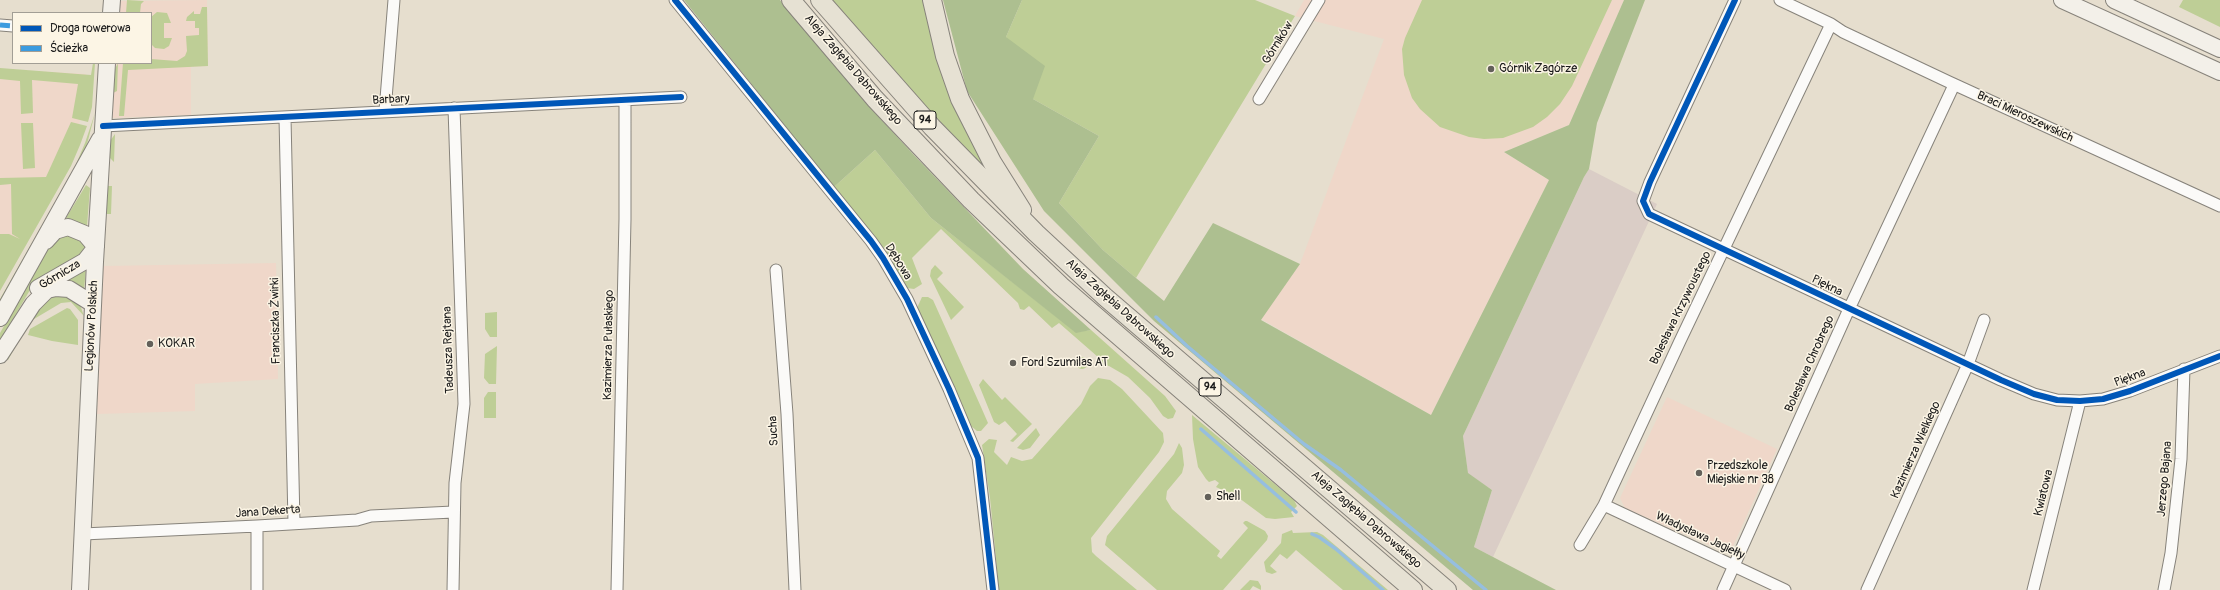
<!DOCTYPE html>
<meta charset="utf-8">
<style>
body{margin:0}
#map{position:relative;width:2220px;height:590px;overflow:hidden;background:#e6dece;font-family:Pangolin,sans-serif}
canvas{display:block}
.legend{position:absolute;left:12px;top:12px;width:140px;height:52px;box-sizing:border-box;background:#fcf5e5;border:1px solid #a29e95;margin:0;padding:5px 7px;list-style:none;font-size:12px;color:#1c1c1c}
.legend li{display:flex;align-items:center;gap:8px;height:20px}
.legend b{width:20px;border:1px solid #a29e95}
</style>
<div id="map">
<canvas width="2220" height="590"></canvas>
<ul class="legend">
<li><b style="height:5px;background:#0057b8"></b>Droga rowerowa</li>
<li><b style="height:5px;background:#3c9bdf"></b>Ścieżka</li>
</ul>
</div>
<script>
const ctx = document.querySelector('canvas').getContext('2d');
ctx.lineJoin = 'round';
function paint(path, color) { ctx.fillStyle = color; ctx.fill(path, 'evenodd'); }
const poly = rows => new Path2D(rows.map(r => 'M' + r).join(''));
function trace(path, color, width, dash) { ctx.strokeStyle = color; ctx.lineWidth = width; ctx.lineCap = dash ? 'butt' : 'round'; ctx.setLineDash(dash || []); ctx.stroke(path); }
function label(font, color, halo, rows, align = 'center') {
  ctx.font = font + ' Pangolin,sans-serif'; ctx.lineWidth = 3; ctx.setLineDash([]); ctx.textBaseline = 'middle'; ctx.strokeStyle = halo; ctx.fillStyle = color; for (const [text, x, y, turn = 0] of rows) {
    ctx.save(); ctx.translate(x, y); ctx.rotate((+turn || 0) * Math.PI / 180); ctx.textAlign = isNaN(turn) ? turn : align; if (halo) ctx.strokeText(text, 0, 0); ctx.fillText(text, 0, 0); ctx.restore();
  }
}
paint(poly([
 [207,0,208,66,191,67,191,115,112,118,115,63,151,63,151,13,119,13,120,1],
 [1304,0,1624,0,1569,125,1504,152,1549,180,1431,415,1261,319,1300,264,1384,39,1295,16],
 [0,69,86,74,84,106,76,135,66,158,0,275],
 [276,263,278,379,195,384,195,411,97,414,103,266],
 [1667,397,1777,449,1733,546,1723,551,1625,508,1620,498]
]), '#efd7c9');
paint(poly([
 [1589,169,1657,204,1493,557,1474,547,1492,490,1468,474,1463,436,1584,177]
]), '#dacdc6');
paint(poly([
 [127,0,144,1,141,4,140,13,126,13],
 [830,0,929,0,1008,196,904,90],
 [1022,0,1255,0,1295,16,1136,278,1103,250,1059,203,1099,136,1033,99,1006,37],
 [1422,0,1612,0,1572,86,1560,104,1547,117,1533,127,1503,138,1484,139,1469,137,1440,127,1420,109,1412,98,1404,75,1402,49,1405,38],
 [2183,0,2220,0,2220,27,2179,7],
 [202,7,207,7,208,66,128,70,124,116,119,116,123,63,151,63,151,59,177,61,185,56,187,51,186,36,199,35,199,28,195,28,195,21,186,21,187,17,194,11,194,14,200,14],
 [157,12,167,13,171,23,164,23,164,38,172,38,169,46,164,49,155,48,151,44,151,17],
 [93,63,95,63,92,107,88,122,72,118,78,84,32,80,33,113,21,114,20,81,0,79,0,68,91,75],
 [118,63,117,91,113,93,115,69],
 [95,113,84,156,0,305,0,299,74,169,85,143],
 [71,122,87,126,80,145,71,166,0,291,0,234,9,234,20,239,12,234,11,184,0,185,0,178,46,177],
 [21,123,33,123,35,168,23,169],
 [115,134,114,162,109,157,110,141],
 [875,150,931,218,1076,332,1091,330,1165,396,1176,411,1173,418,1168,419,1163,416,1150,398,1128,377,1109,366,1100,365,1098,357,1059,323,1052,328,1029,306,1024,310,1020,309,1018,303,941,229,912,258,922,284,914,289,907,288,886,251,834,187],
 [86,185,90,188,87,226,68,220,66,218],
 [108,186,112,186,111,214,106,214],
 [65,233,86,242,86,251,30,290,0,341,0,333,52,242],
 [935,265,943,273,937,279,964,307,951,320,930,276,931,270],
 [86,269,84,290,63,280],
 [56,291,79,302,84,316,71,302,61,303,29,322,8,360,6,358,36,306],
 [922,297,928,297,933,300,981,407,988,423,981,431,977,431,971,426,917,308],
 [67,308,70,309,78,320,78,345,52,341,28,335,30,329],
 [497,312,497,337,490,337,485,329,485,313],
 [497,346,496,384,489,384,484,378,485,354],
 '1076 363a6 6 0 1 1 12 0a6 6 0 1 1-12 0Z',
 [1098,378,1110,380,1122,389,1163,433,1164,442,1159,452,1091,538,1092,552,1096,556,1137,590,999,590,990,498,982,445,989,439,997,440,994,452,1007,465,1011,457,1022,461,1032,459,1081,404,1090,386],
 [983,379,1002,400,1005,397,1032,424,1013,442,1010,441,1017,434,1005,421,999,425,994,422,979,385],
 [488,392,496,392,496,418,484,418,484,398],
 [1192,415,1294,500,1297,506,1291,512,1294,517,1275,519,1266,518,1239,498,1216,487,1219,483,1215,480,1209,482,1206,479,1198,467,1193,439],
 [1036,428,1040,435,1030,448,1023,450,1017,448],
 [1179,443,1182,448,1184,465,1182,473,1167,491,1166,499,1172,509,1220,551,1217,556,1221,559,1248,528,1243,523,1245,521,1247,521,1265,531,1268,536,1267,540,1223,590,1157,590,1105,545,1107,536,1174,454],
 [1292,530,1293,533,1317,532,1323,535,1388,590,1343,590,1296,550,1287,559,1280,554,1270,566,1277,572,1272,574,1266,572,1264,562,1281,543,1282,534],
 [1250,580,1258,581,1261,586,1261,590,1253,586,1250,590,1240,590]
]), '#bece96');
paint(poly([
 [684,0,780,0,865,102,913,154,1023,269,1091,330,1076,333,931,218,875,150,834,187],
 [943,0,1022,0,1006,37,1045,66,1033,99,1099,136,1059,203,1103,250,1136,278,1164,301,1213,223,1300,264,1261,320,1431,415,1549,180,1504,152,1569,125,1624,0,1645,0,1597,123,1589,169,1584,177,1463,436,1468,473,1492,490,1474,547,1556,590,1473,590,1154,321,1044,211,967,91]
]), '#adbf90');
trace(poly([
 [1156,317,1187,346,1304,444,1341,470,1486,590],
 [1201,429,1296,512],
 [1312,534,1319,537,1336,549,1383,590]
]), '#96bedf', 3.5);
const street = poly([
 [675,0,871,241,883,258,907,299,949,389,978,458,993,590],
 [1735,0,1650,182,1643,201,1649,214,2001,380,2034,394,2057,400,2080,401,2103,399,2130,391,2220,356],
 [1831,24,1843,32,1949,82,2220,206],
 [0,25,13,26],
 [1259,99,1319,0],
 [385,111,394,0],
 [285,118,294,523],
 [103,126,681,97],
 [776,270,787,414,795,590],
 [1604,505,1785,590],
 [257,526,257,590],
 [83,534,257,526,357,520,371,516,453,512],
 [1580,545,1604,505,1680,341,1831,24,1780,0],
 [453,590,455,483,464,404,454,108],
 [617,590,625,219,625,100],
 [1723,590,1849,309,1954,85],
 [1867,590,1968,364,1984,320],
 [2033,590,2080,401],
 [2164,590,2171,553,2181,459,2184,369]
]);
const secondary = poly([
 [2062,0,2220,72],
 [2114,0,2220,49],
 [111,13,112,0],
 [46,241,55,231,68,227,85,234,96,247],
 [38,288,85,261,96,247],
 [0,318,100,139],
 [0,355,33,304,47,290,56,288,69,289,93,304],
 [80,590,95,262,107,63]
]);
const primary = poly([
 [791,0,875,99,971,200,1061,286,1413,590],
 [820,0,932,127,1036,233,1105,297,1447,590],
 [932,0,945,56,960,99,992,162,1022,210]
]);
trace(street, '#87837b', 13);
trace(secondary, '#87837b', 18);
trace(primary, '#87837b', 20);
trace(street, '#fbfaf8', 11);
trace(secondary, '#f3f0e9', 16);
trace(primary, '#e6e1d3', 18);
trace(poly([
 [0,25,13,26]
]), '#3c9bdf', 5, [10, 5]);
trace(poly([
 [675,0,871,241,883,258,907,299,949,389,978,458,993,590],
 [1735,0,1650,182,1643,201,1649,214,2001,380,2034,394,2057,400,2080,401,2103,399,2130,391,2220,356],
 [103,126,681,97]
]), '#0057b8', 6);
for (const [x, y, r, color] of [
 [1491,69,4,"#63605a"],
 [150,344,4,"#63605a"],
 [1013,363,4,"#63605a"],
 [1699,473,4,"#63605a"],
 [1208,497,4,"#63605a"]
]) { const dot = new Path2D(); dot.arc(x, y, r, 0, 2 * Math.PI); ctx.fillStyle = color; ctx.fill(dot); trace(dot, '#fcf5e5', 1.5); }
for (const [x, y, w] of [
 [925,120,22],
 [1210,387,22]
]) { const box = new Path2D(); box.roundRect(x - w / 2, y - 9, w, 18, 3); ctx.fillStyle = '#fcf5e5'; ctx.fill(box); trace(box, '#1c1c1c', 1); }
label('bold 11px', '#1c1c1c', null, [
 ["94",925,120],
 ["94",1210,387]
]);
label('12px', '#1c1c1c', '#fcf5e5', [
 ["Górników",1278,43,-58],
 ["Aleja Zagłębia Dąbrowskiego",853,70,49],
 ["Barbary",391,100,-3],
 ["Braci Mieroszewskich",2025,117,25],
 ["Dębowa",898,262,58],
 ["Górnicza",60,275,-31],
 ["Piękna",1827,286,26],
 ["Bolesława Krzywoustego",1681,308,-64],
 ["Aleja Zagłębia Dąbrowskiego",1120,309,42],
 ["Franciszka Żwirki",276,321,-91],
 ["Legionów Polskich",92,326,-87],
 ["Kazimierza Pułaskiego",609,345,-89],
 ["Tadeusza Rejtana",449,350,-92],
 ["Bolesława Chrobrego",1810,364,-66],
 ["Piękna",2130,378,-20],
 ["Sucha",774,431,-93],
 ["Kazimierza Wielkiego",1916,450,-66],
 ["Jerzego Bajana",2165,479,-85],
 ["Kwiatowa",2044,493,-76],
 ["Jana Dekerta",268,512,-4],
 ["Aleja Zagłębia Dąbrowskiego",1366,520,41],
 ["Władysława Jagiełły",1700,536,25]
]);
label('12px', '#1c1c1c', '#fcf5e5', [
 ["Górnik Zagórze",1499,69],
 ["KOKAR",158,344],
 ["Ford Szumilas AT",1021,363],
 ["Przedszkole",1707,466],
 ["Miejskie nr 38",1707,480],
 ["Shell",1216,497]
], 'left');
</script>
